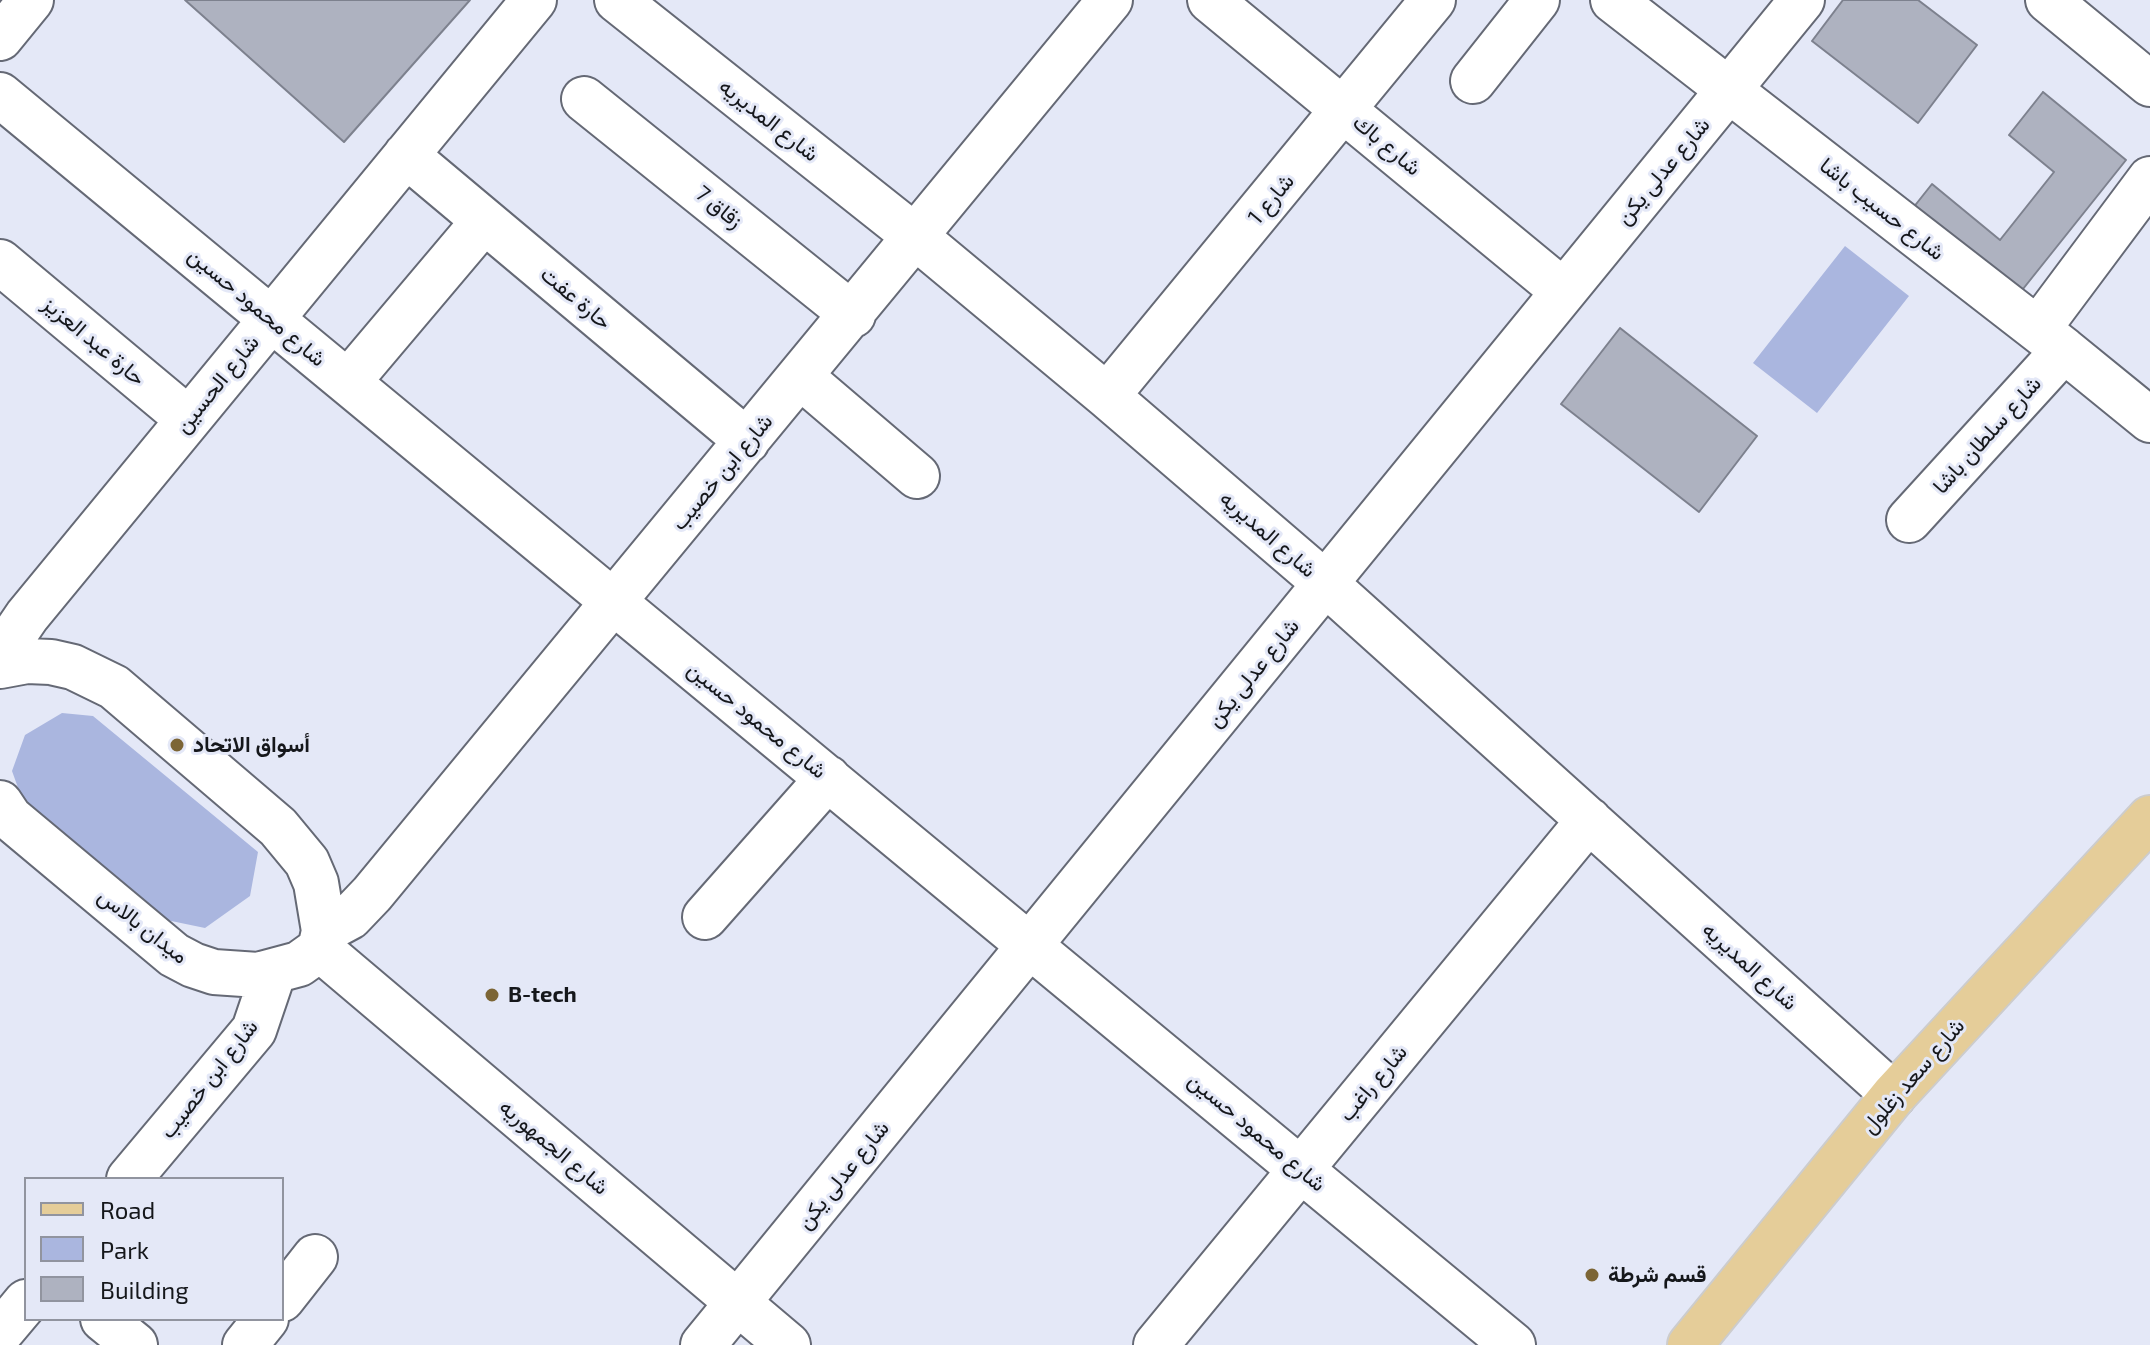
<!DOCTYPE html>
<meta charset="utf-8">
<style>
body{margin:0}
#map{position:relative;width:2150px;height:1345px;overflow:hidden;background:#e4e8f7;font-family:"Exo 2",sans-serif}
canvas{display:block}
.legend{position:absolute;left:24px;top:1177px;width:260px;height:144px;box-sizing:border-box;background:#e4e8f7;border:2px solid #91949f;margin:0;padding:10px 14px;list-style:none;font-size:24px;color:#15171b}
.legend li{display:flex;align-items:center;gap:16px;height:40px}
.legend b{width:40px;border:2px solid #91949f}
</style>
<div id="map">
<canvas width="2150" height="1345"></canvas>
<ul class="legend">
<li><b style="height:10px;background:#e5cd99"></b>Road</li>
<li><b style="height:22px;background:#aab6df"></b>Park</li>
<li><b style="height:22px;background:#aeb2c0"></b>Building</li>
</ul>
</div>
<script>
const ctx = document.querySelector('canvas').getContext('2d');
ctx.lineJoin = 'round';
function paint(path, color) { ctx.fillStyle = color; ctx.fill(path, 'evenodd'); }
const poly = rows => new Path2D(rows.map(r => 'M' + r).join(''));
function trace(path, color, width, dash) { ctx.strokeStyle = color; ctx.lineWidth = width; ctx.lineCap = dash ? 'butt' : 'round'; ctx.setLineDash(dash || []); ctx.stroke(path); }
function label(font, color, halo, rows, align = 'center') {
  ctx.font = font + ' "Exo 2",Vazirmatn,sans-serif'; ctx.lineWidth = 6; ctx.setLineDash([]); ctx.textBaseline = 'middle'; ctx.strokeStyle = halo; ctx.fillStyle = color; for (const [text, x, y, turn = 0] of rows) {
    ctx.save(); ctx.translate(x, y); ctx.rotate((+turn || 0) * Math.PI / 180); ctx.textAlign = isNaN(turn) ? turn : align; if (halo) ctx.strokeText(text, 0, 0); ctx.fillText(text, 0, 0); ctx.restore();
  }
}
paint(poly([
 [1845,246,1909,296,1817,413,1753,363],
 [62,713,93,716,258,852,250,896,205,928,152,917,25,807,12,771,25,735]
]), '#aab6df');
const building = poly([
 [185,0,470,0,344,142,185,0],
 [1843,0,1918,0,1977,45,1918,123,1812,41,1843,0],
 [2043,92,2126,160,2015,299,1909,213,1932,184,2000,240,2054,172,2009,135,2043,92],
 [1620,328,1757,436,1699,512,1561,404,1620,328]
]);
paint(building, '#aeb2c0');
trace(building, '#7d818e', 2);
const minor = poly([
 [617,0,917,238,1107,396,1326,584,1894,1095],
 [1210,0,1563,291],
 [1613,0,2064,350,2150,420],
 [2048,0,2150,84],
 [0,38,31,0],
 [1473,81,1537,0],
 [0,95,1513,1345],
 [584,99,853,315],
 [406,155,747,441],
 [0,262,188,419],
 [2038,329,2150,179],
 [801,377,917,476],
 [348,382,484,221],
 [1107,396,1433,0],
 [1909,520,2064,350],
 [3,664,12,638,27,616,534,0],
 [0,666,27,661,51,662,73,667,114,687,278,827,307,862,316,883,324,931,320,949,299,964,258,975,214,972,193,965,174,955,10,818,0,803],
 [705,917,828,778],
 [324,931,350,917,372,894,1110,0],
 [320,949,788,1345],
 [129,1179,254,1030,274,971],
 [282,1299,315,1257],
 [103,1319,135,1345],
 [0,1333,26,1302],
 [245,1345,266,1319],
 [703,1345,1802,0],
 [1156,1345,1589,820]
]);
const major = poly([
 [1690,1345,1894,1095,2150,818]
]);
trace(minor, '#656975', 48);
trace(major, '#cccccd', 48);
trace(minor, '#fff', 44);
trace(major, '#e5cd99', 44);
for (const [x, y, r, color] of [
 [177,745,8,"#7c6535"],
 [492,995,8,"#7c6535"],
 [1592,1275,8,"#7c6535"]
]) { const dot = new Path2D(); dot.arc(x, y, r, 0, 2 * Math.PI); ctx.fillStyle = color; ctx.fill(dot); trace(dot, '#e4e8f7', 3); }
label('22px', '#15171b', '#e4e8f7', [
 ["شارع المديريه",769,120,38],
 ["شارع باك",1387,145,40],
 ["شارع عدلى يكن",1663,171,-50],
 ["شارع 1",1271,199,-50],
 ["زقاق 7",719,207,39],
 ["شارع حسيب باشا",1882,209,38],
 ["حارة عفت",576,298,40],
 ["شارع محمود حسين",257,307,40],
 ["حارة عبد العزيز",94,341,40],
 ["شارع الحسين",217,384,-51],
 ["شارع سلطان باشا",1987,435,-48],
 ["شارع ابن خصيب",722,472,-50],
 ["شارع المديريه",1268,534,41],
 ["شارع عدلى يكن",1253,673,-51],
 ["شارع محمود حسين",757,720,39],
 ["ميدان بالاس",143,926,38],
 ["شارع المديريه",1750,966,42],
 ["شارع سعد زغلول",1913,1076,-49],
 ["شارع ابن خصيب",209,1079,-52],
 ["شارع راغب",1373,1083,-50],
 ["شارع محمود حسين",1257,1132,40],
 ["شارع الجمهوريه",554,1147,40],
 ["شارع عدلى يكن",843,1175,-51]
]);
label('bold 22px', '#15171b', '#e4e8f7', [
 ["أسواق الاتحاد",193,745],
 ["B-tech",508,995],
 ["قسم شرطة",1608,1275]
], 'left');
</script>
